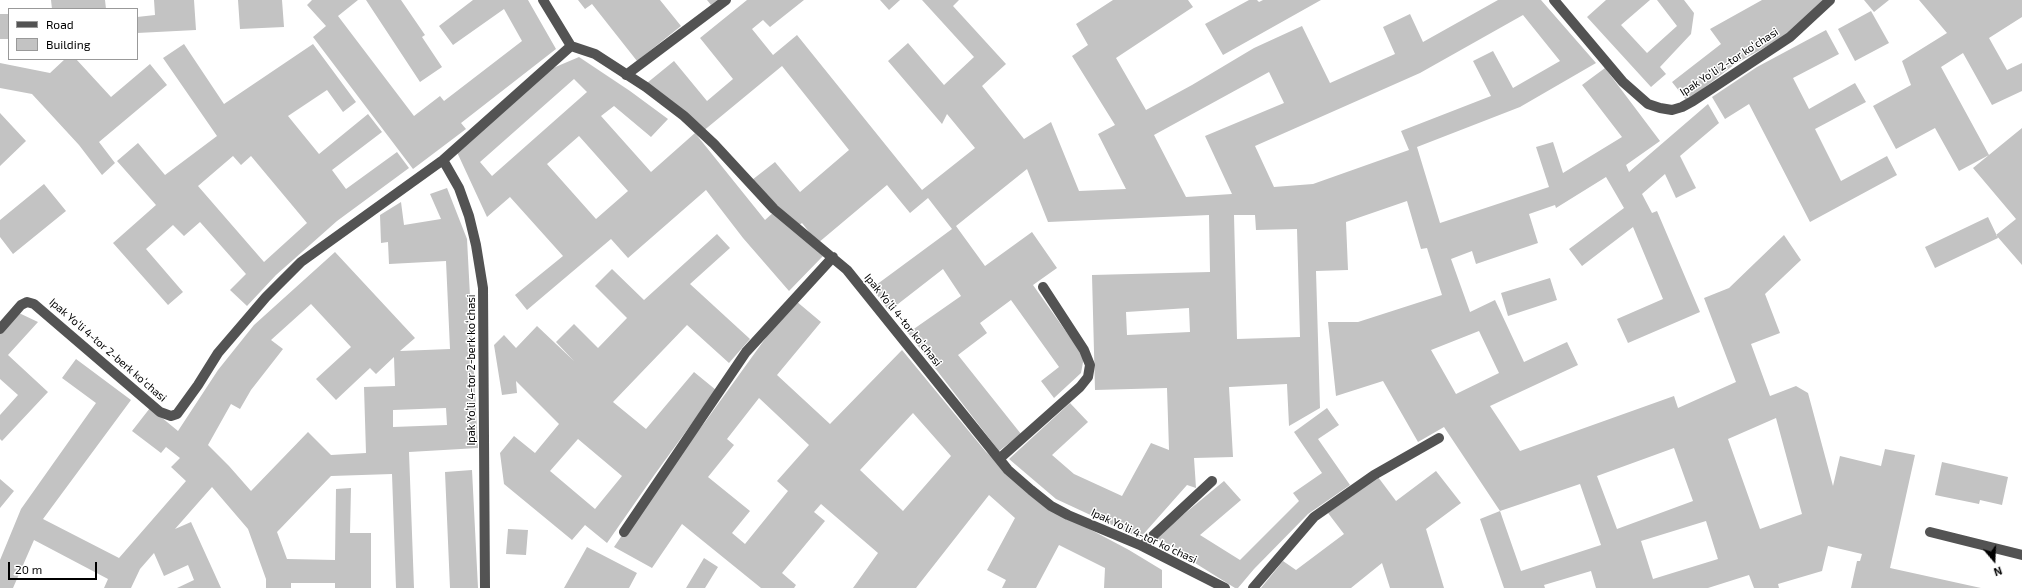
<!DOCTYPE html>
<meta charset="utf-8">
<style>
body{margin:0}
#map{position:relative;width:2022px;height:588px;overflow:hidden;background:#fff;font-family:"Exo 2",sans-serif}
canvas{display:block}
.legend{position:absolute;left:8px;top:8px;width:130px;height:52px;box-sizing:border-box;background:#fff;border:1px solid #999;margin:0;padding:5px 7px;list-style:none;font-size:12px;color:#000}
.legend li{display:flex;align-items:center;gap:8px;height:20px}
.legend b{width:20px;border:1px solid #999}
.north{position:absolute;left:1974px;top:540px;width:40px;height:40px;-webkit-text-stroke:3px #fff;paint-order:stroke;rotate:161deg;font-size:11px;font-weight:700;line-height:16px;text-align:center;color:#000}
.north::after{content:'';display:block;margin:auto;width:14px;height:18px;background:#000;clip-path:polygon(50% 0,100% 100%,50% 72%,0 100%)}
.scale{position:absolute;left:8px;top:562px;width:89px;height:18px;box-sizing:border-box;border:2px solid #000;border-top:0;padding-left:5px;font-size:12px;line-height:14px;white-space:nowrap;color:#000;-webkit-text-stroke:3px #fff;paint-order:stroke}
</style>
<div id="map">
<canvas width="2022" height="588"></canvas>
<ul class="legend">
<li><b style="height:5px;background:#535353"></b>Road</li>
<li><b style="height:11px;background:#c3c3c3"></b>Building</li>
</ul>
<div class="north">N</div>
<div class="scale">20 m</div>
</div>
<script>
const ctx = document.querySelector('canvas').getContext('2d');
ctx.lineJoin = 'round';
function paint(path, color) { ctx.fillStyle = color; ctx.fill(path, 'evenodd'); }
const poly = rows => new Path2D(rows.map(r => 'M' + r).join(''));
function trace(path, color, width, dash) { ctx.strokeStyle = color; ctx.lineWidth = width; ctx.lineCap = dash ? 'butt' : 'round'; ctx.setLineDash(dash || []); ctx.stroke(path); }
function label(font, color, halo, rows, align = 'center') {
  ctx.font = font + ' "Exo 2",sans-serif'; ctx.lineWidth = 3; ctx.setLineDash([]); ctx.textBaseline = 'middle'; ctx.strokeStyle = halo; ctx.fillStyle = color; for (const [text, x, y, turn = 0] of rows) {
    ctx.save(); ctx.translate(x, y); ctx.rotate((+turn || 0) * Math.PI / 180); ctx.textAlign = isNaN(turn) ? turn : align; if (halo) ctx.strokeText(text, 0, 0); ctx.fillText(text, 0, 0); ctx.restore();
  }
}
paint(poly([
 [51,0,105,0,106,9,52,9],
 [154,0,194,0,196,30,137,33,137,17,155,15],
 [238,0,282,0,284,27,240,29],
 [312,0,358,0,338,16,414,116,440,96,444,101,522,41,504,9,453,45,439,26,473,0,528,0,556,49,461,123,466,129,413,169,313,37,326,26,307,5],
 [366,0,401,0,425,35,422,37,442,67,420,82],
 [578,0,660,0,681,26,637,61,592,4,585,9],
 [707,0,718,0,711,5],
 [747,0,804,0,770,27,763,20,752,29,773,55,797,35,922,190,975,148,947,114,942,124,888,61,908,43,944,85,974,57,922,0,959,0,953,6,1006,64,982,86,1024,139,1051,122,1079,191,1126,189,1098,134,1115,125,1072,56,1088,45,1076,24,1113,0,1188,0,1193,7,1116,58,1146,110,1192,85,1254,48,1302,26,1330,83,1395,54,1383,27,1410,14,1423,42,1498,0,1541,0,1596,63,1520,107,1417,147,1440,223,1549,187,1536,147,1553,142,1563,173,1622,137,1582,85,1605,68,1660,141,1626,165,1629,172,1708,104,1719,123,1680,156,1696,188,1676,198,1665,174,1642,194,1652,213,1657,211,1700,312,1628,343,1617,319,1663,299,1633,227,1582,266,1569,249,1624,208,1606,177,1556,208,1555,205,1529,214,1538,243,1476,264,1472,251,1451,259,1470,312,1495,300,1524,362,1567,342,1578,365,1490,406,1520,451,1674,396,1678,408,1736,382,1704,298,1729,288,1784,235,1801,260,1765,294,1780,333,1751,344,1770,396,1796,386,1808,393,1833,486,1840,456,1881,466,1885,449,1915,455,1890,568,1981,588,1851,588,1857,561,1860,561,1862,554,1828,546,1822,571,1778,584,1779,588,1754,588,1749,575,1708,588,1596,588,1591,571,1544,585,1545,588,1504,588,1480,519,1500,511,1521,571,1601,545,1580,484,1500,511,1444,427,1418,442,1383,381,1336,396,1328,322,1358,322,1442,295,1427,248,1421,249,1407,201,1346,222,1348,270,1316,271,1320,408,1289,426,1287,384,1229,387,1233,457,1194,458,1196,488,1187,485,1140,538,1056,499,1009,459,1070,403,1088,422,1052,455,1074,474,1122,496,1151,443,1169,450,1167,388,1095,390,1092,275,1210,272,1209,215,1048,222,1027,169,956,226,985,266,1032,232,1057,268,1033,285,1084,357,1081,373,1054,398,1041,381,1059,367,1011,300,980,323,987,333,958,355,1021,434,999,451,908,333,961,296,943,269,889,311,872,288,952,229,928,198,910,213,887,185,818,243,802,223,798,226,752,180,775,162,800,192,849,150,782,66,702,132,647,83,674,61,707,101,733,79,700,38],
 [1523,15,1560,61,1513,88,1493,51,1473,61,1491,96,1401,131,1409,150,1313,184,1274,187,1255,146,1420,73],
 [1269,72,1284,103,1205,136,1232,194,1186,197,1154,135],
 [1234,215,1255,215,1256,230,1297,229,1300,337,1237,339],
 [1189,308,1190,332,1127,335,1126,312],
 [1479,331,1499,373,1456,394,1431,350],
 [1776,418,1802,514,1760,529,1728,439],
 [1674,448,1693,501,1617,529,1597,476],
 [1706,521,1718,559,1653,579,1641,541],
 [880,0,900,0,889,10],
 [1249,0,1257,0,1259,2,1263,0,1321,0,1223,55,1205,24],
 [1606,0,1650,0,1621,25,1647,53,1677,26,1657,0,1684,0,1694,13,1691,34,1660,67,1666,74,1651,87,1587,17],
 [1762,0,1826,0,1791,33,1735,64,1687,101,1672,82,1721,44,1710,29],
 [1864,0,1889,0,1874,12],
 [1919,0,2022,0,2022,17,1989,38,2007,70,2022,63,2022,91,1992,105,1963,53,1941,67,1989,155,1959,171,1935,128,1896,149,1873,106,1911,85,1902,61,1947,33],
 [1871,11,1889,43,1855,61,1838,29],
 [0,14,9,14,9,39,0,39],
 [1826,30,1839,54,1793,78,1809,109,1855,83,1866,102,1815,129,1841,181,1887,156,1897,175,1810,222,1749,104,1725,119,1712,97,1757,67],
 [184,44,224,104,313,44,356,102,343,112,327,90,288,116,319,154,368,114,382,132,332,170,346,189,397,152,409,168,337,221,276,275,247,306,230,290,246,274,200,222,184,236,173,225,146,249,183,292,168,305,113,243,156,205,117,161,138,143,165,175,217,136,163,58],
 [233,156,241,165,251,156,307,223,264,262,198,186],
 [579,57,630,91,668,119,651,137,614,106,601,116,651,172,695,133,765,220,775,211,823,256,789,291,743,238,706,190,628,258,611,239,527,310,515,295,563,256,510,197,487,217,456,150,546,71],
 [574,79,587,92,492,176,480,162],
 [579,136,628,191,596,219,547,164],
 [65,59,76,59,111,97,150,64,167,85,99,142,115,163,102,175,79,145,32,94,0,88,0,63,50,73],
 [0,113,26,141,0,166],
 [2022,128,2022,265,1996,235,2016,219,1973,168],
 [44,184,66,211,13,254,0,237,0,220],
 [447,188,467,239,478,448,409,452,414,588,396,588,392,474,331,476,277,532,287,559,335,560,336,489,351,488,350,533,371,533,371,588,335,588,335,583,291,583,291,588,266,588,266,579,248,529,212,487,175,529,191,522,221,588,177,588,194,580,188,565,164,576,154,553,140,569,131,588,104,588,108,579,34,540,13,588,0,588,0,560,21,509,96,403,62,378,76,359,131,400,43,519,119,558,186,481,171,467,180,458,166,447,161,453,132,431,150,408,178,431,218,370,254,325,335,252,415,338,400,351,450,349,446,261,389,264,388,242,381,243,380,215,401,202,404,225,441,219,430,194],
 [311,304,351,347,316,379,336,400,370,368,376,374,394,357,395,386,364,387,366,453,331,455,308,432,251,491,229,466,208,445,231,404,240,409,251,390,283,349,271,340],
 [446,408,447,425,393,427,393,410],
 [1988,217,1998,238,1935,268,1925,247],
 [717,234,730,248,690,284,750,339,729,363,687,325,613,402,646,429,694,372,716,390,655,474,607,543,585,525,572,540,504,484,500,453,514,436,535,453,559,424,516,381,517,393,502,395,494,345,504,335,516,348,537,326,574,361,556,342,574,324,598,348,627,318,595,286,612,269,644,300],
 [578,439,622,476,595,509,550,471],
 [1550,278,1557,300,1508,316,1501,293],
 [796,301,821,322,777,375,830,424,902,350,986,452,1046,506,1129,550,1162,570,1162,588,1104,588,1105,568,1059,545,1036,588,1002,588,1006,580,987,570,1015,518,989,495,916,588,853,588,878,553,821,504,814,512,825,521,782,573,796,585,794,588,761,588,682,524,652,568,614,547,662,477,705,422,770,332],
 [759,398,809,445,777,481,788,491,745,544,732,533,750,511,708,477,734,445,727,439],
 [913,413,951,456,903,511,860,470],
 [19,313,38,322,8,355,48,392,2,441,0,439,0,415,18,395,0,379,0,333],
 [1327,408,1339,425,1318,439,1350,485,1308,514,1254,569,1238,588,1235,588,1155,538,1224,481,1241,500,1200,535,1240,560,1299,501,1293,493,1322,473,1294,432],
 [1942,462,2008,477,2002,505,1980,500,1979,504,1935,495],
 [472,470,478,588,450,588,445,472],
 [1436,471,1461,503,1426,529,1444,588,1390,588,1382,563,1351,588,1261,588,1283,561,1296,570,1344,534,1328,513,1378,477,1396,501],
 [0,479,14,491,0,508],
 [508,529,528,530,526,555,506,554],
 [587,547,637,573,629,588,564,588],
 [704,558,718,567,705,588,686,588]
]), '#c3c3c3');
trace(poly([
 [543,0,571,46],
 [1554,0,1623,82,1648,104,1660,108,1672,110,1682,107,1693,101,1790,37,1830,0],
 [571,46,595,54,646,87,684,116,714,144,774,209,847,270,1008,470,1031,490,1051,506,1068,515,1142,546,1225,588],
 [626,75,726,0],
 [443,160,459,188,469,216,476,245,483,288,485,588],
 [0,329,21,305,27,302,34,304,160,412,171,416,177,414,198,385,218,353,266,297,301,262,443,160,571,46],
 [999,459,1080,387,1088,377,1090,365,1084,350,1043,287],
 [624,532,746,352,833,257],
 [1930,532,2022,555],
 [1142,546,1212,481],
 [1253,588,1314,517,1374,475,1439,438]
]), '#535353', 10);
label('11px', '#000', '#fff', [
 ["Ipak Yoʻli 2-tor koʻchasi",1729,62,-33],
 ["Ipak Yoʻli 4-tor koʻchasi",903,320,51],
 ["Ipak Yoʻli 4-tor 2-berk koʻchasi",108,350,41],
 ["Ipak Yoʻli 4-tor 2-berk koʻchasi",471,370,-90],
 ["Ipak Yoʻli 4-tor koʻchasi",1144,536,25]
]);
</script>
